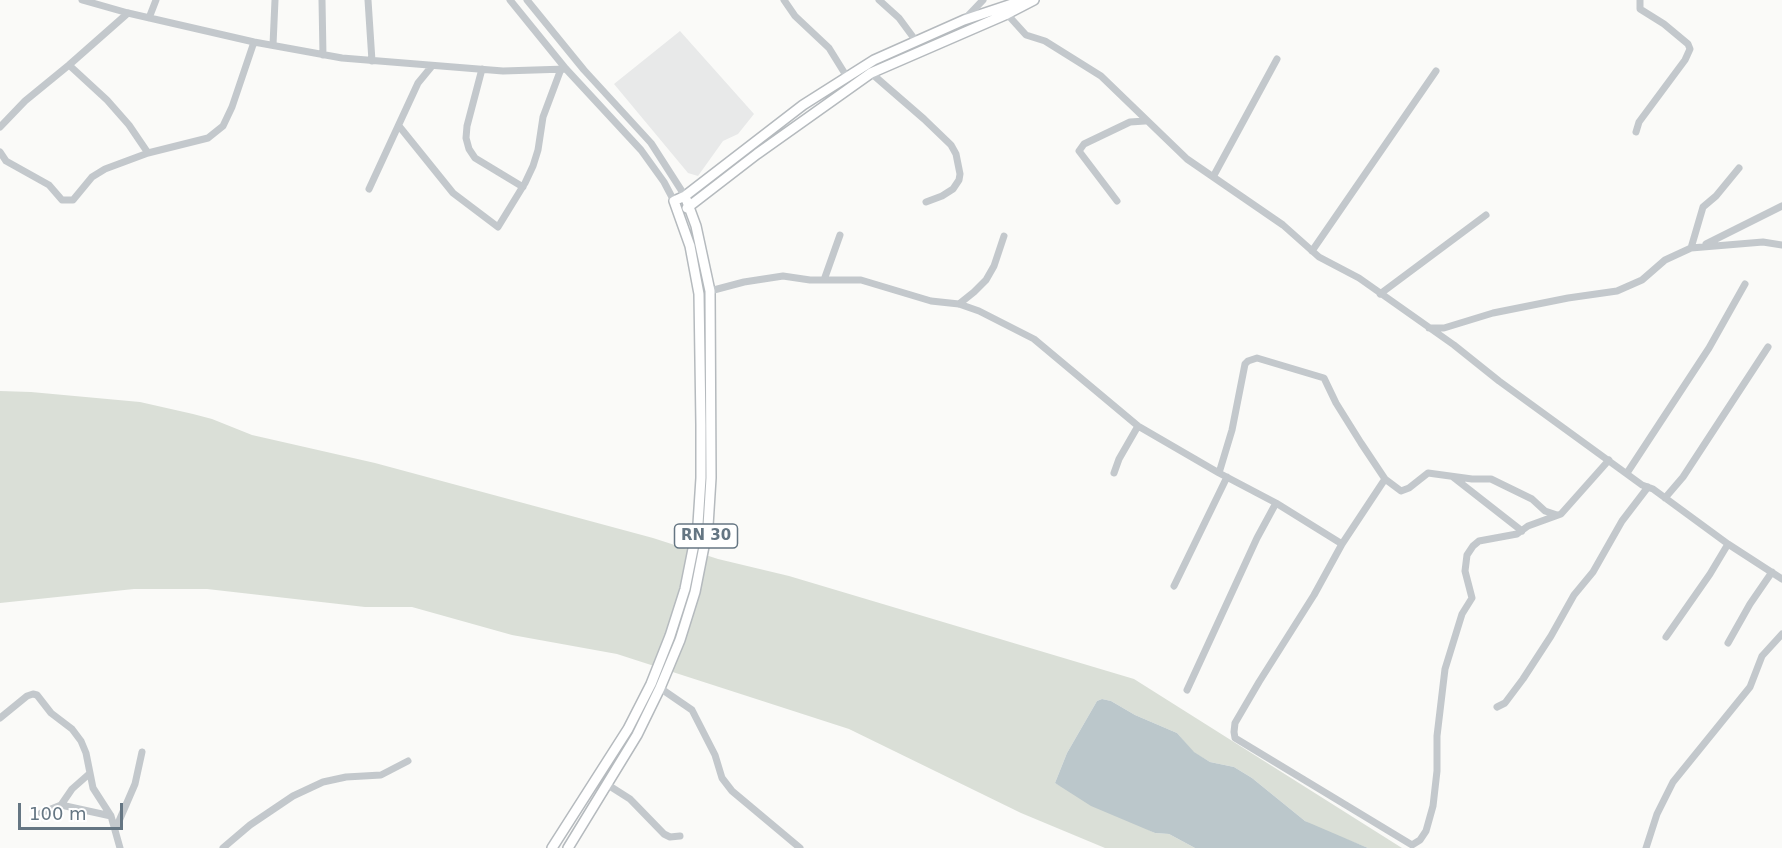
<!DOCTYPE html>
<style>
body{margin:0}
#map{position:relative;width:1782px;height:848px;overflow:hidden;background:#fafaf8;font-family:"DejaVu Sans",sans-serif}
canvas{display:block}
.scale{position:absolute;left:18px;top:803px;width:105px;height:27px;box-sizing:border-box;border:3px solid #657683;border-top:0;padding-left:8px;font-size:18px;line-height:21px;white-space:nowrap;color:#657683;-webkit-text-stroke:4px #fff;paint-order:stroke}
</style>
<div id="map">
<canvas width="1782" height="848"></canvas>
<div class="scale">100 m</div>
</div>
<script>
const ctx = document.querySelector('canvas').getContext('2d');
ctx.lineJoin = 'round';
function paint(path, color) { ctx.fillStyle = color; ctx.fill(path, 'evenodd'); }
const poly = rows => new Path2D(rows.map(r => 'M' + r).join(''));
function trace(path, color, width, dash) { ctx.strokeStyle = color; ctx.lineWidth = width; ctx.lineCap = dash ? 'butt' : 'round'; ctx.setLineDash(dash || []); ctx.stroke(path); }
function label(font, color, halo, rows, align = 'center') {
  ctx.font = font + ' "DejaVu Sans",sans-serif'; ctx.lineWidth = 6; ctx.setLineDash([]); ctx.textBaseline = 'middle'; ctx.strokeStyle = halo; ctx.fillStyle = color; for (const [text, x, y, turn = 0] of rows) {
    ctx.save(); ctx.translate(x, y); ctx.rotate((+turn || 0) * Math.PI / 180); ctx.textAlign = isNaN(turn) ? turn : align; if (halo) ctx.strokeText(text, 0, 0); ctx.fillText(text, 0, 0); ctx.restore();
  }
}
paint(poly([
 [680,31,754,114,738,134,723,141,698,176,688,173,614,84]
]), '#e8e9e9');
paint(poly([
 [0,391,31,392,140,402,193,414,212,419,252,435,375,463,653,538,718,559,789,576,1134,679,1402,848,1368,848,1318,828,1305,821,1252,778,1234,767,1210,762,1193,752,1177,733,1135,715,1111,701,1102,699,1097,701,1067,753,1055,783,1155,833,1169,834,1195,848,1105,848,1021,813,849,729,617,654,512,635,412,607,365,607,207,589,134,589,0,603]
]), '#dadfd7');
paint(poly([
 [1102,699,1111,701,1135,715,1177,733,1194,752,1210,762,1234,767,1252,778,1305,821,1368,848,1195,848,1169,834,1155,833,1091,806,1055,783,1067,753,1097,701]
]), '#bbc7cb');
const major = poly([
 [687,208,757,154,871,73,1007,14,1034,0],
 [552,848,628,729,651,684,670,636,685,589,698,524,701,478,701,425,699,294,690,246,674,201,685,196,803,105,874,60,964,20,1024,0],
 [568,848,637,735,660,688,680,640,695,592,708,526,711,478,710,291,696,226,685,196]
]);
trace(major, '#b5babe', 12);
trace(poly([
 [82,0,128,13,254,42,342,58,503,71,566,69],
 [322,0,323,55],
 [368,0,372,61],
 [510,0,566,69,641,150,664,182,674,201],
 [527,0,584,70,651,143,685,196],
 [784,0,795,16,829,48,847,77],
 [879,0,899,18,916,41],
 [1007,14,1026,35,1045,41,1101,76,1187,159,1283,225,1319,257,1359,278,1454,345,1499,381,1642,485,1653,489,1728,544,1782,579],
 [149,18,156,0],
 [964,20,983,0],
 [273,45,275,0],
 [69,65,107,100,129,125,148,153],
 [482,69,467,126,466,138,469,149,475,158,523,187],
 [871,73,924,119,951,145,956,154,960,174,959,180,953,189,942,196,926,202],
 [399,126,453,193,498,227,525,183,533,166,538,150,543,117,561,69],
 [0,127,25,101,69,65,128,13],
 [1636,132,1639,122,1685,60,1690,49,1688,44,1664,24,1640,9,1640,0],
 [0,152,6,161,49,185,62,200,73,200,92,177,105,169,148,153,208,138,223,126,232,107,254,42],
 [1213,177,1277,59],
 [369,189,418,83,432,66],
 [1117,201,1079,151,1084,144,1130,122,1145,121],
 [1706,244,1782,206],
 [1691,248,1703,207,1716,196,1739,168],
 [1312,251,1436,71],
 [824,280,840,235],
 [710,291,744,282,783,276,810,280,861,280,931,301,959,304,979,311,1034,339,1138,426,1219,473,1276,503,1342,544],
 [1380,294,1486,215],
 [959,304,974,292,986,280,994,266,1004,236],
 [1429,328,1444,328,1493,313,1568,298,1617,291,1642,280,1665,260,1691,248,1763,242,1782,245],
 [1114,473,1119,459,1138,426],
 [1219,473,1232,430,1245,364,1248,361,1257,358,1324,378,1336,403,1361,443,1385,479,1401,491,1409,488,1428,473,1472,479,1491,479,1532,499,1545,511,1557,515],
 [1627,473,1709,348,1745,284],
 [1453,477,1522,531],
 [1385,479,1342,544,1314,595,1259,682,1235,723,1234,732,1235,738,1412,845,1420,840,1426,831,1433,806,1437,771,1437,736,1445,669,1462,614,1472,598,1465,571,1467,555,1473,546,1479,541,1517,534,1528,526,1561,514,1609,460],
 [1665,498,1683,477,1768,347],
 [1174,586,1227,477],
 [1666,637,1710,574,1728,544],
 [1728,643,1750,604,1772,572],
 [660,688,692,710,715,755,722,778,732,791,800,848],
 [1187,690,1257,538,1276,503],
 [1497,707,1505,703,1523,679,1551,636,1574,595,1593,572,1622,521,1648,487],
 [0,718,27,696,33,694,37,695,51,713,72,729,81,741,86,753,93,788,111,816,120,848],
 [608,785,630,799,664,834,670,837,680,836],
 [61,805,111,816],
 [41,813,61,805,72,789,89,774],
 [116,828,135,784,142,752],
 [223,848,250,825,293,796,323,782,346,777,381,775,408,761],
 [1646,848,1657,814,1673,782,1750,687,1762,656,1782,634]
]), '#c3c8cc', 7);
trace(major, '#fff', 9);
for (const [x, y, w] of [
 [706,536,63]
]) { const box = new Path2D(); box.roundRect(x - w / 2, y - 12, w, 24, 4.5); ctx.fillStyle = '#fff'; ctx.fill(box); trace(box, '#657683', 1.5); }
label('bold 15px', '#657683', null, [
 ["RN 30",706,536]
]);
</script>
